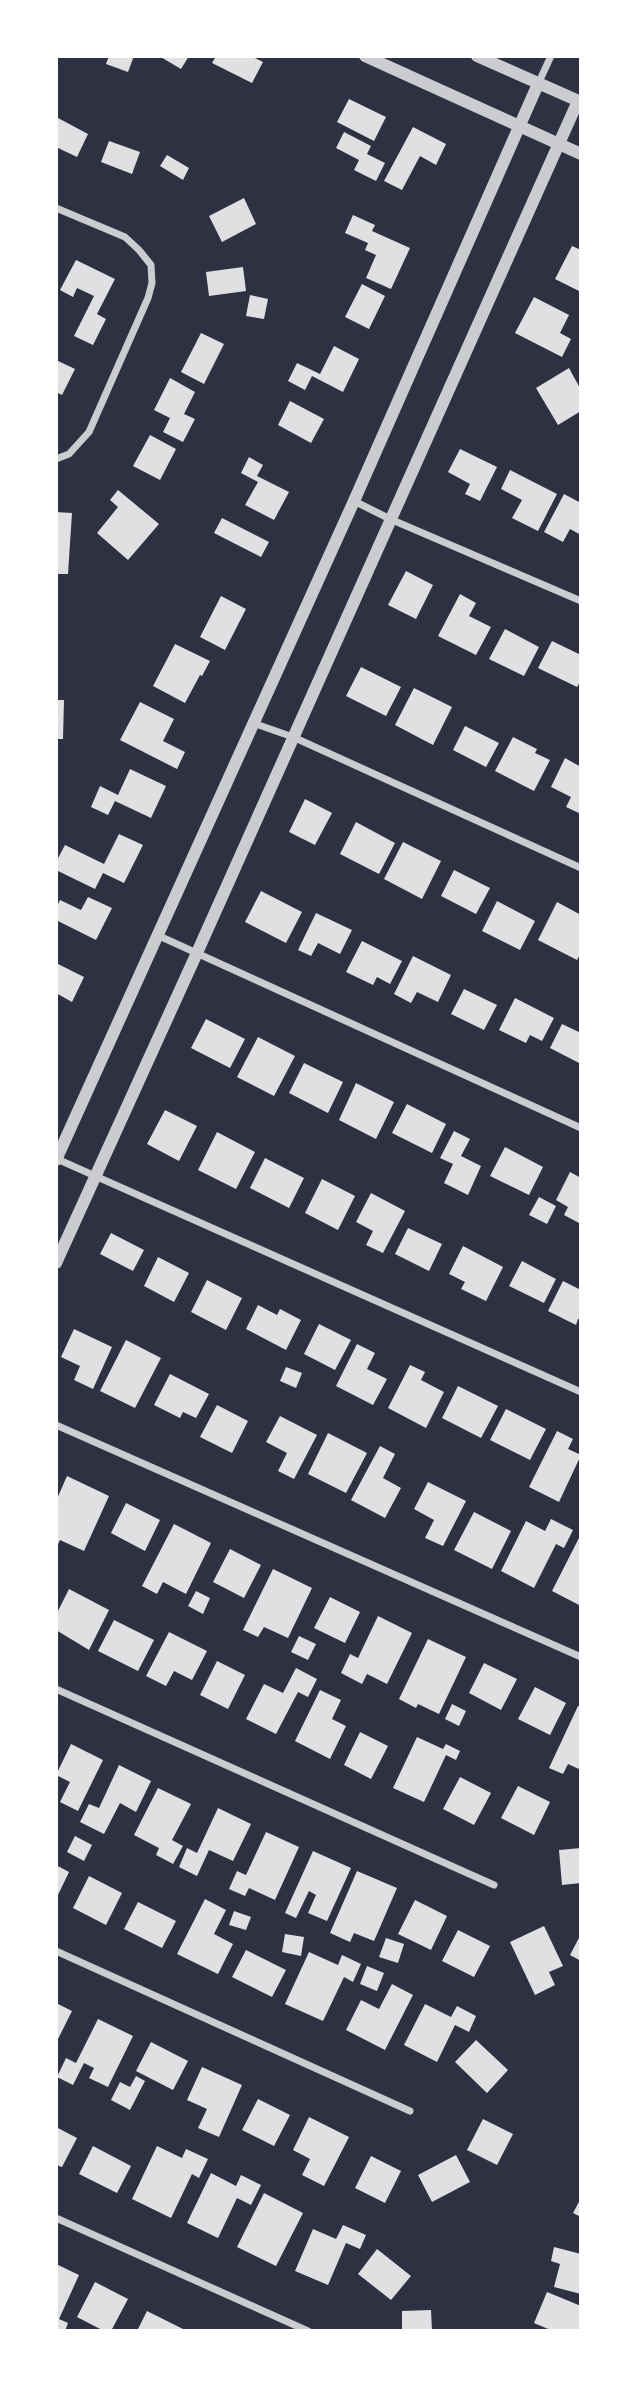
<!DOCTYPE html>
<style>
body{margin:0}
#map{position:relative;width:637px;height:2387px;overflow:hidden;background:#2d3142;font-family:Mulish,sans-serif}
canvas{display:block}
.frame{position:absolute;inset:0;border:58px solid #fff;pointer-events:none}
</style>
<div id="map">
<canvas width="637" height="2387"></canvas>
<div class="frame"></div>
</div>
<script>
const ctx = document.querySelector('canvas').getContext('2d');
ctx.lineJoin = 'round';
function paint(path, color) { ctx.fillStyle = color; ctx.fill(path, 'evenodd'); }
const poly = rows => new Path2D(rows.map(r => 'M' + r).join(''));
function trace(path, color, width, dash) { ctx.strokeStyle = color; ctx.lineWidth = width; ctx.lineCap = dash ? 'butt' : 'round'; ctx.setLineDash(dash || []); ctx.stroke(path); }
paint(poly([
 [109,56,134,56,128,72,106,64],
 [159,56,189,56,181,69],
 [216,56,251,56,263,62,252,83,212,63],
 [349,99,386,117,374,141,337,122],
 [58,118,88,134,77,157,56,147],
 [413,127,446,144,436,165,420,156,402,190,384,181],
 [344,132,371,146,367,154,385,163,376,181,354,170,359,160,336,148],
 [109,141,140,152,132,174,101,162],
 [167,155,189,168,183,180,160,166],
 [244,198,256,224,222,242,209,216],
 [353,215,375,225,372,231,410,248,391,289,366,278,376,255,365,250,368,243,345,233],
 [572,246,581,250,581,292,555,279],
 [76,260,115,279,97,314,106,319,93,345,74,336,94,296,77,288,73,297,60,290],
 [243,267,246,291,209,296,206,272],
 [362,284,385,296,369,329,345,317],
 [250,295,268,299,264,319,246,316],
 [534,297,569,315,560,333,571,339,562,357,515,333],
 [201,333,224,344,204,384,181,372],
 [334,346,359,359,343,392,312,376,305,390,288,381,297,363,320,374],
 [56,360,75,369,62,395,56,392],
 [569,368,581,390,581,411,558,425,536,388],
 [170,378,195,392,184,414,195,419,183,442,163,432,170,418,154,410],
 [290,401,324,419,311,443,278,425],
 [150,435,176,449,160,480,133,466],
 [460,449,497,467,480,501,465,494,470,484,448,472],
 [249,457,263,465,257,476,289,492,274,520,245,505,258,482,241,473],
 [510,470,557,494,538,531,512,518,522,500,501,489],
 [118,490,159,524,128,560,97,533,118,507,110,500],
 [564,494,581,503,581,535,570,529,563,542,544,532],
 [56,512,72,513,68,574,56,574],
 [222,518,269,542,261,557,214,533],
 [406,571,433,585,416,619,388,605],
 [460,594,476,603,469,616,491,627,476,655,438,636],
 [221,596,246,609,225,650,200,637],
 [505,629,539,647,524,676,489,659],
 [552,641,581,655,581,680,577,687,538,668],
 [175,644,210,661,202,676,200,675,185,703,153,686],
 [361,667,401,687,386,716,346,696],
 [414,688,452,707,433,745,395,725],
 [56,700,64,700,63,739,56,739],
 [140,702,174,719,163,741,185,752,177,769,120,740],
 [465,726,499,743,486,767,453,750],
 [513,737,537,749,535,753,550,760,534,791,495,771],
 [565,758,581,767,581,814,566,807,571,797,551,787],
 [130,769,166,786,151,818,115,801,108,815,91,807,100,786,118,795],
 [305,799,332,813,315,845,289,832],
 [356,822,395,843,379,874,340,854],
 [119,834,143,845,124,883,103,873,95,889,56,870,56,862,65,845,104,864],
 [403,842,441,861,422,899,384,879],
 [454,870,490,888,476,914,441,896],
 [261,891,302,912,286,943,245,922],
 [88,897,112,908,96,940,56,920,56,908,60,900,81,910],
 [497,901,535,921,520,950,482,931],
 [557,902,581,915,581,953,577,960,538,940],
 [316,913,352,930,340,954,318,943,311,956,298,950],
 [362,941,402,961,390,984,377,977,373,985,346,972],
 [413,956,451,975,438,1002,417,992,411,1003,394,994],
 [56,963,84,977,72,1002,56,993],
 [464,989,497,1005,484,1030,451,1014],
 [515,998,554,1018,542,1041,530,1035,526,1043,499,1030],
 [206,1019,245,1039,230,1068,191,1048],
 [562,1024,581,1033,581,1064,550,1048],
 [258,1037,295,1056,274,1096,237,1077],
 [304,1063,343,1082,328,1113,289,1093],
 [356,1083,394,1102,376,1139,339,1120],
 [407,1104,446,1124,432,1153,392,1133],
 [165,1110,197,1126,179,1161,147,1144],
 [454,1131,470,1139,461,1156,481,1166,468,1195,444,1183,453,1164,440,1158],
 [217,1132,255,1152,236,1189,198,1170],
 [505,1147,543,1167,529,1195,490,1176],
 [265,1158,304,1178,289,1208,250,1188],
 [570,1172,581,1178,581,1219,579,1223,564,1215,568,1207,556,1200],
 [322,1179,355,1196,338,1230,305,1213],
 [371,1193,405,1211,383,1253,366,1245,373,1231,356,1222],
 [539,1197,556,1206,547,1224,529,1215],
 [408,1228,442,1244,429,1271,395,1254],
 [111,1233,144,1250,133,1271,100,1254],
 [463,1246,503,1267,486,1301,461,1289,465,1282,449,1274],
 [158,1257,189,1273,174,1302,144,1286],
 [522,1261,556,1279,544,1303,509,1286],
 [207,1280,242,1298,226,1330,191,1312],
 [563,1281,581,1290,581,1320,578,1319,576,1325,548,1311],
 [258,1305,277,1315,280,1309,301,1320,286,1350,246,1329],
 [319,1324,351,1340,335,1370,304,1354],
 [74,1329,112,1347,93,1389,74,1380,80,1366,61,1357],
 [126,1340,161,1358,135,1408,100,1391],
 [357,1344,375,1353,367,1369,387,1379,373,1405,336,1386],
 [410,1365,425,1372,421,1380,444,1392,426,1428,388,1408],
 [286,1367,302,1373,296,1388,280,1381],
 [170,1374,209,1394,196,1418,183,1412,180,1418,154,1405],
 [458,1386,498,1406,481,1438,442,1418],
 [217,1405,248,1421,232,1453,200,1437],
 [506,1409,546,1429,530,1460,490,1440],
 [280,1416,317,1435,294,1479,278,1471,287,1453,266,1442],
 [557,1431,573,1439,568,1449,581,1455,559,1502,529,1487],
 [328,1433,367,1453,346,1493,308,1474],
 [380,1446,395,1454,383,1478,401,1488,385,1518,351,1500],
 [67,1476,109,1496,84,1551,60,1540,56,1548,56,1501],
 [428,1482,466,1501,443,1546,425,1538,434,1520,414,1509],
 [126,1503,160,1520,145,1551,111,1533],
 [474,1512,511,1531,492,1569,454,1550],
 [551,1519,573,1530,564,1548,556,1544,534,1588,501,1571,526,1521,545,1531],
 [174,1524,211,1543,186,1594,163,1582,157,1594,142,1586],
 [581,1534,581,1606,552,1591],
 [230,1549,261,1565,244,1598,213,1582],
 [273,1569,312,1588,288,1638,264,1627,258,1637,243,1630],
 [69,1589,109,1610,89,1650,56,1630,56,1615],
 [196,1591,210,1598,203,1614,188,1606],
 [330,1597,360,1612,345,1643,314,1628],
 [378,1616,412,1633,387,1684,367,1674,362,1684,341,1673,350,1654,358,1658],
 [114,1620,154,1640,138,1671,98,1651],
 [169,1632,207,1651,192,1680,174,1671,166,1686,146,1676],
 [299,1636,316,1644,308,1660,291,1652],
 [428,1639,466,1657,439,1714,418,1704,416,1708,399,1699],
 [217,1661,245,1675,228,1709,200,1695],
 [484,1663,517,1679,501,1710,469,1693],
 [296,1668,317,1679,308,1697,298,1692,276,1734,246,1719,264,1684,283,1693],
 [535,1687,566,1703,550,1735,518,1719],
 [320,1690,341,1700,332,1719,346,1726,330,1759,295,1741],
 [452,1704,466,1711,459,1726,445,1719],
 [578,1706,581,1707,581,1770,568,1764,563,1774,549,1768],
 [360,1732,388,1746,371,1779,344,1765],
 [417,1737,443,1749,446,1744,460,1751,456,1760,446,1755,424,1802,393,1788],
 [71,1744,103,1760,78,1811,60,1802,70,1782,56,1775],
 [119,1765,151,1781,136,1812,120,1803,104,1834,80,1822,89,1804,99,1808],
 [460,1777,491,1793,474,1825,443,1809],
 [518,1786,550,1802,534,1835,501,1818],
 [158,1788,191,1804,172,1840,183,1846,173,1864,156,1855,159,1848,134,1835],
 [218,1808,251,1824,233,1861,209,1850,197,1876,179,1867,187,1848,197,1853],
 [266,1832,299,1847,275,1900,249,1888,245,1896,229,1889,237,1871,246,1875],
 [75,1836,92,1845,84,1861,67,1852],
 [581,1848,581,1883,562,1885,559,1850],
 [313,1851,351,1868,327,1921,308,1913,316,1895,309,1891,296,1918,285,1913],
 [56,1865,69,1872,56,1899],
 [357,1871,397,1888,374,1941,354,1933,350,1942,330,1933],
 [89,1876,122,1893,106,1925,73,1908],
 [205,1899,226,1910,214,1934,233,1944,218,1974,177,1954],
 [415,1900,447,1916,431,1950,398,1934],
 [138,1902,176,1921,162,1948,124,1929],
 [234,1911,251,1917,246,1930,229,1925],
 [544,1926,563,1966,549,1972,555,1985,535,1995,510,1942],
 [458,1930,490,1946,474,1977,442,1961],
 [285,1934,304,1937,301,1956,282,1952],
 [581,1934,581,1961,570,1955],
 [386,1938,404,1944,398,1963,379,1957],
 [246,1950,286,1970,272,1997,232,1977],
 [309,1952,338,1965,342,1955,361,1964,353,1982,344,1977,323,2021,285,2004],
 [367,1966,384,1973,377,1991,360,1984],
 [392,1984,413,1995,385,2050,346,2030,361,2000,379,2009],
 [56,2003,72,2011,56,2043],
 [425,2004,451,2017,457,2006,476,2016,469,2032,455,2025,437,2062,404,2045],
 [98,2019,133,2036,108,2087,89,2078,94,2068,84,2063,73,2085,57,2077,66,2058,76,2063],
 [476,2040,508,2070,487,2093,455,2062],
 [151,2042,188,2061,173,2090,136,2071],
 [202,2067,242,2085,219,2137,198,2128,207,2109,187,2100],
 [136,2076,145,2081,130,2110,111,2100,120,2082,130,2087],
 [258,2099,290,2115,274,2146,242,2130],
 [309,2117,349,2137,324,2186,302,2175,310,2159,293,2150],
 [483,2119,513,2134,497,2165,467,2150],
 [56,2127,77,2138,62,2167,56,2165],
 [93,2146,131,2166,117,2193,79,2174],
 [157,2146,182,2158,186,2149,208,2159,199,2178,192,2174,171,2218,132,2199],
 [456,2155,470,2182,432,2202,418,2175],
 [371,2156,401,2171,385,2203,355,2188],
 [211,2173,236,2186,241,2175,261,2185,251,2205,237,2198,218,2238,187,2223],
 [264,2193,303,2213,276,2266,237,2247],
 [581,2198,581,2217,573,2213],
 [343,2225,366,2235,360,2249,346,2243,328,2285,295,2271,313,2229,336,2239],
 [554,2247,581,2254,581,2294,554,2287,560,2264,551,2261],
 [377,2249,411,2276,391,2300,358,2274],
 [56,2264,79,2275,59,2319,68,2323,65,2331,56,2331],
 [95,2282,128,2299,111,2331,104,2331,77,2317],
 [547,2292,581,2306,581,2331,553,2331,534,2323],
 [431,2310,432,2331,402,2331,402,2311],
 [147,2311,187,2331,137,2331]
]), '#e0e0e3');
trace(poly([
 [538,84,551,56],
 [56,208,125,237,139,250,151,265,152,283,148,298,89,432,69,454,56,459],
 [354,501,390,519,581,601],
 [253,723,293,737,581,868],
 [157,935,581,1128],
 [57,1159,581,1392],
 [56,1425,581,1657],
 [56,1689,494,1885],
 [56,1951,410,2111],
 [56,2218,308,2331]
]), '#caccd0', 7);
trace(poly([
 [365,56,581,154],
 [477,56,581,102],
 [56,1160,354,501,538,84],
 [56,1263,196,955,578,101]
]), '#caccd0', 12);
</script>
